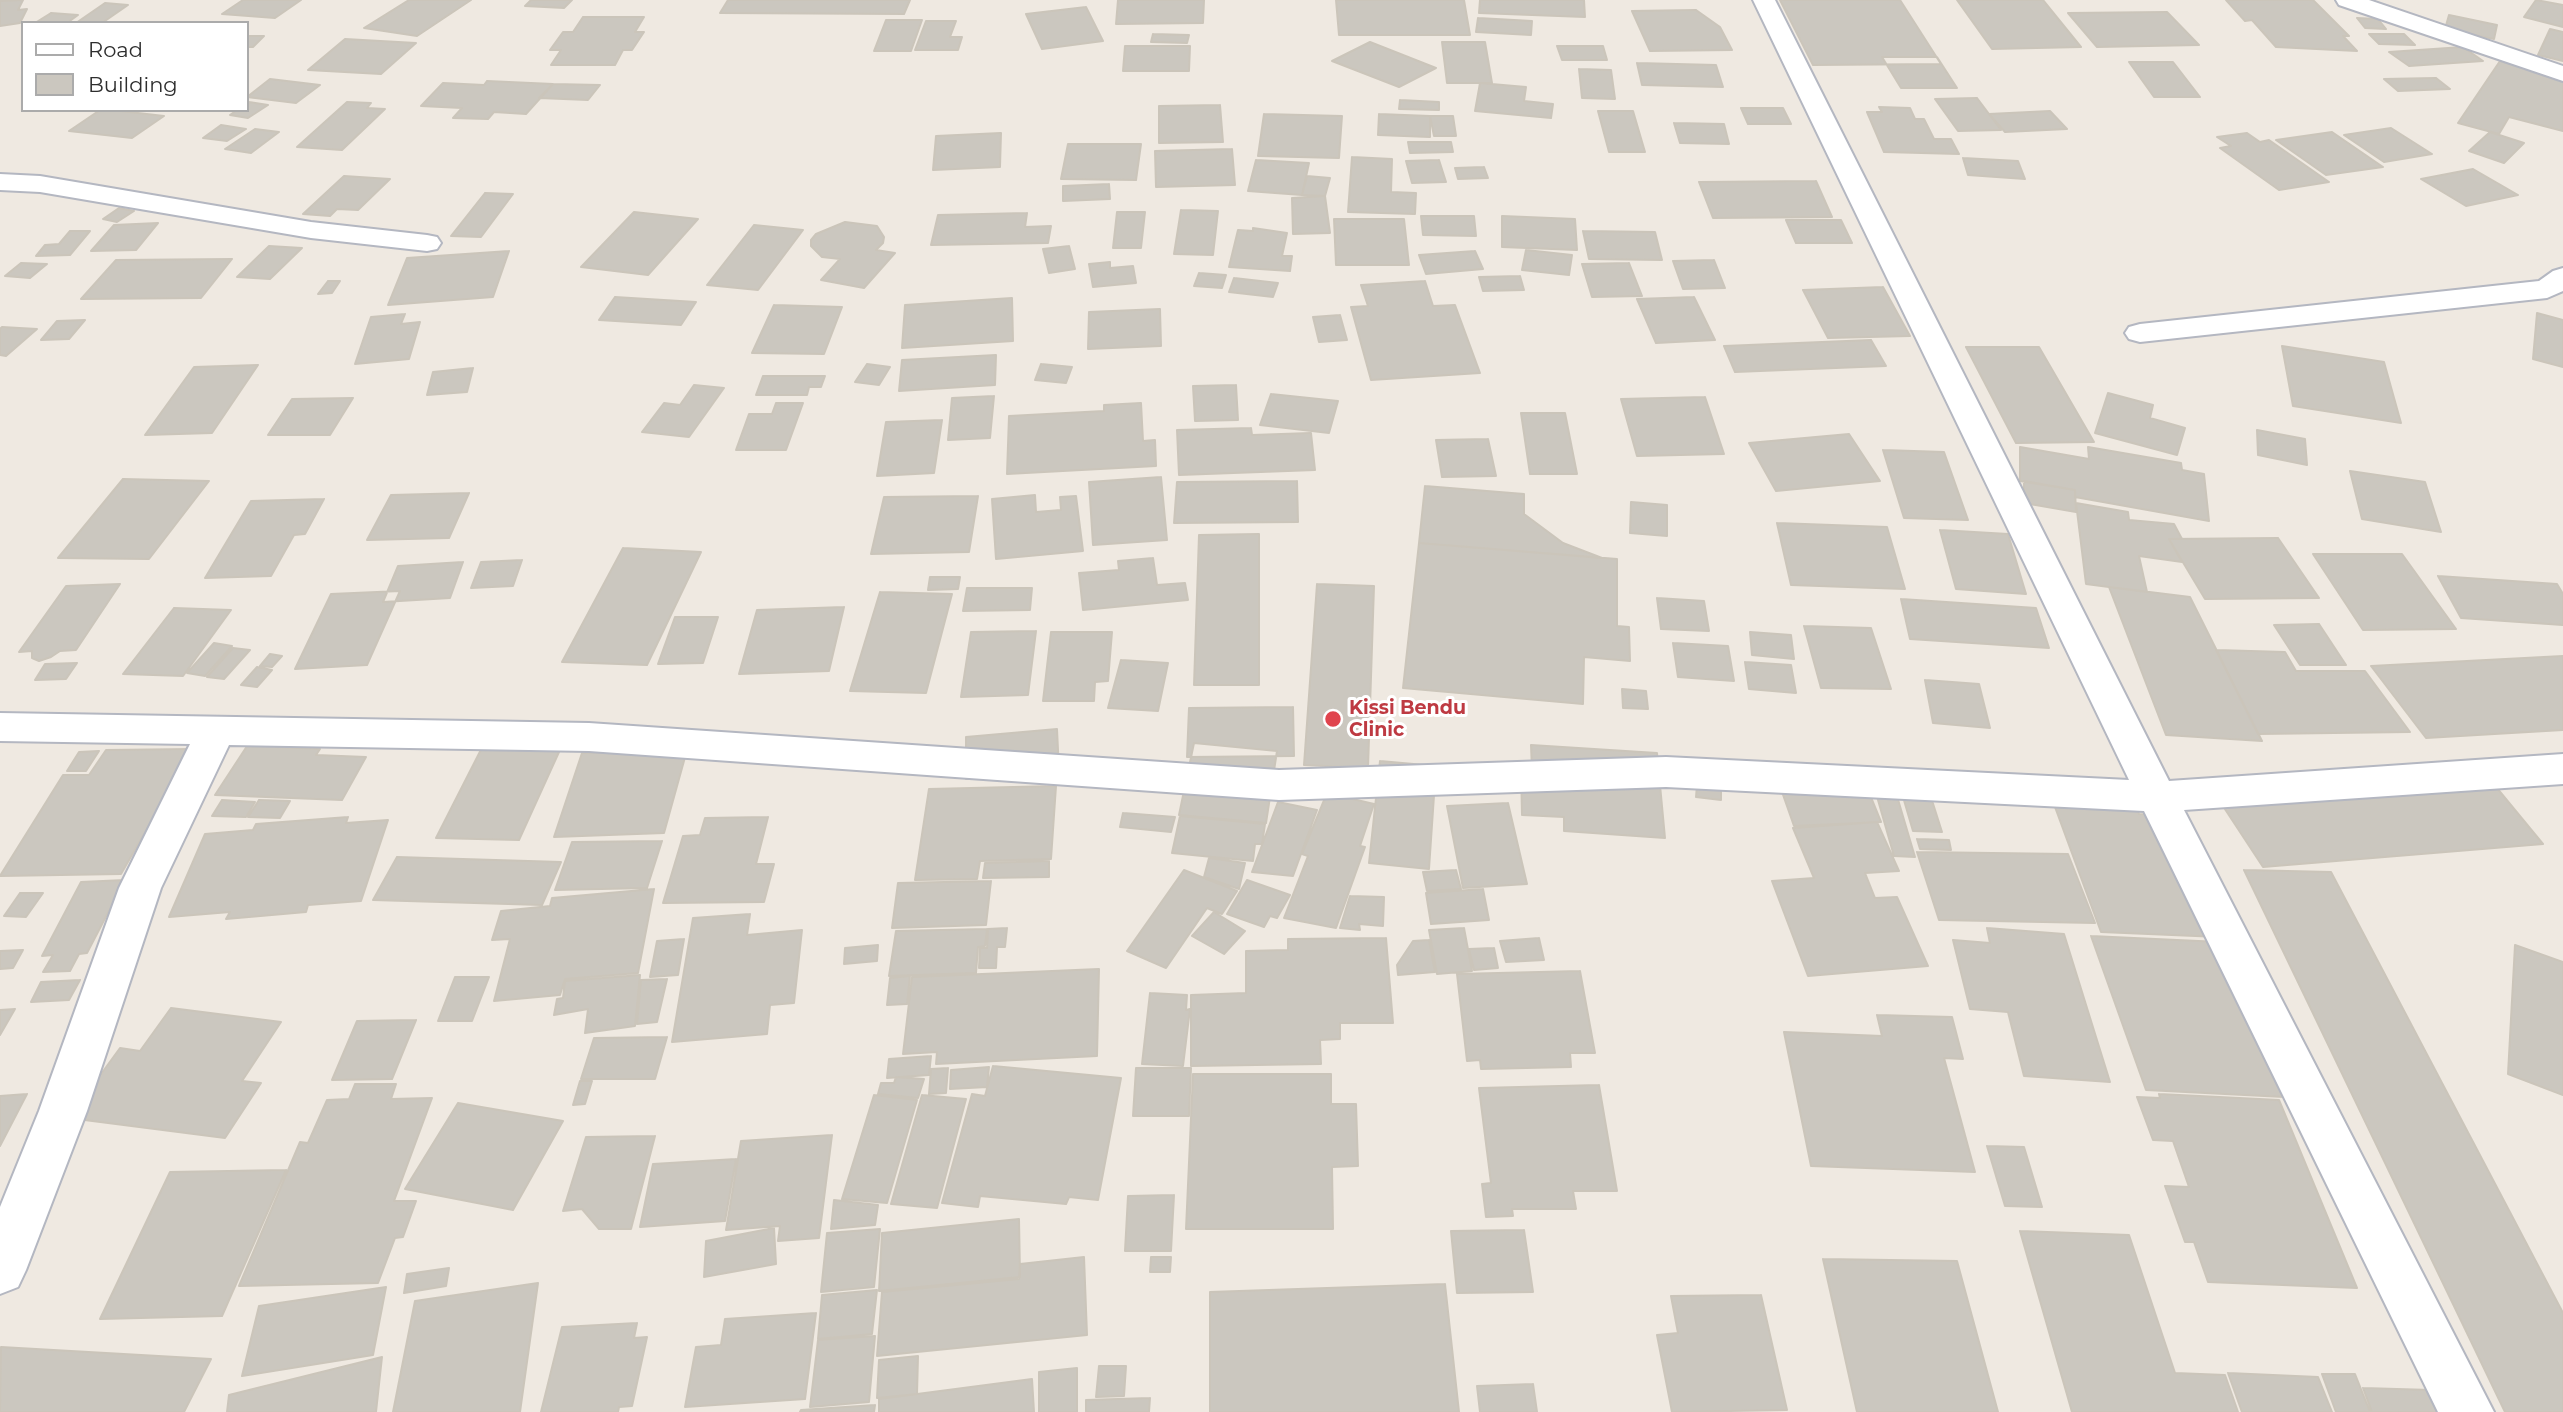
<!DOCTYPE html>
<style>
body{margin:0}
#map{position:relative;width:2563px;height:1412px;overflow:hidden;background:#efe9e1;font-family:Montserrat,sans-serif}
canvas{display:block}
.legend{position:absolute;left:21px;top:21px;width:228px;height:91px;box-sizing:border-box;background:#fff;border:2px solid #ababab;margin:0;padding:9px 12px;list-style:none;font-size:21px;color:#2e2e2e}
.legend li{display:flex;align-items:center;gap:14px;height:35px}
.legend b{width:35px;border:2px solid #ababab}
</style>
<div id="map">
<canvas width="2563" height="1412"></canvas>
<ul class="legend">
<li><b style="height:9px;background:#fff"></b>Road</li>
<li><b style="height:19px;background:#cbc7bf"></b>Building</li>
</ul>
</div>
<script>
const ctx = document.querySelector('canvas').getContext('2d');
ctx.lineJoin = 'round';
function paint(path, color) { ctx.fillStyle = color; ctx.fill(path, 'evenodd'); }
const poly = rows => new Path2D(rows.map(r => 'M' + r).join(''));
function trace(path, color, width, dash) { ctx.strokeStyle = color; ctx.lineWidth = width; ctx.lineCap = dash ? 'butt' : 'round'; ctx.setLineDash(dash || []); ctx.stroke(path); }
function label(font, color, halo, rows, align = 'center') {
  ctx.font = font + ' Montserrat,sans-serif'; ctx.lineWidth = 6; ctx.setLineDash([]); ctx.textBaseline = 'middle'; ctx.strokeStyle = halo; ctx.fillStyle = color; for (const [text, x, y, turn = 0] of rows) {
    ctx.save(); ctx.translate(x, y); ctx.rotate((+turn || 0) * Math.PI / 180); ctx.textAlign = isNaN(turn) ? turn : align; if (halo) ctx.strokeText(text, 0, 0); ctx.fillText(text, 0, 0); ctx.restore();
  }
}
const building = poly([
 [23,0,18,10,27,9,20,23,0,26,0,1,23,0],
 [243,0,301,0,275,18,222,14,243,0],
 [409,0,471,0,417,36,364,28,409,0],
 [531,0,572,0,564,8,525,6,531,0],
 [728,0,910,0,904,14,720,13,728,0],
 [1118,0,1204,0,1203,23,1116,24,1118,0],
 [1336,0,1464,0,1470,35,1339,35,1336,0],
 [1480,0,1584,0,1585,17,1479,13,1480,0],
 [1780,0,1900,0,1941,64,1813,65,1780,0],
 [1957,0,2043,0,2081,47,1992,49,1957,0],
 [2226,0,2313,0,2349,36,2343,36,2357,51,2276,47,2252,20,2245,21,2226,0],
 [2536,0,2563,5,2563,27,2524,17,2536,0],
 [105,3,128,5,102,23,76,23,105,3],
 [1086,7,1103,41,1042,49,1026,14,1086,7],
 [1696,10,1720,27,1732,50,1650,51,1632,11,1696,10],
 [2167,12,2199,45,2097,47,2068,13,2167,12],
 [51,13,78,15,67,23,35,23,51,13],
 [2449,15,2497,25,2494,39,2445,29,2449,15],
 [583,17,644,17,635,32,644,32,632,50,623,50,615,65,551,65,561,50,550,50,563,32,573,32,583,17],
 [1478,18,1532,21,1531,35,1476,32,1478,18],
 [2357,18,2378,19,2386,29,2365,28,2357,18],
 [886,20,922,20,911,51,874,51,886,20],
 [926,21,956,21,950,37,962,37,958,50,915,50,926,21],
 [2550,29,2563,32,2563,61,2538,55,2550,29],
 [1153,34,1189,35,1187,43,1151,42,1153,34],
 [2369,34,2404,34,2415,45,2379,44,2369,34],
 [247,36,264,36,253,47,247,47,247,36],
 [345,39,416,43,381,74,308,70,345,39],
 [1370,42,1436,68,1399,87,1332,61,1370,42],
 [1442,42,1485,42,1492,83,1447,83,1442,42],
 [1125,46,1190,46,1189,71,1123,71,1125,46],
 [1557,46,1603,46,1607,60,1562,60,1557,46],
 [2463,47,2483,61,2409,66,2389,52,2463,47],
 [1882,57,1937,57,1957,88,1901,88,1882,57],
 [2500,61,2563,78,2563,131,2509,117,2499,134,2458,123,2500,61],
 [2129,62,2173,62,2200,97,2154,97,2129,62],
 [1637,63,1716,65,1723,87,1642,85,1637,63],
 [1579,69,1611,70,1615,99,1582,98,1579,69],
 [2436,78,2450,89,2398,91,2384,79,2436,78],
 [270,79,320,85,296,103,247,97,270,79],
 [487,81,553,84,526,114,494,112,488,119,453,118,462,108,421,106,443,83,484,85,487,81],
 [1480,83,1526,87,1524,101,1553,104,1551,118,1475,111,1480,83],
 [553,84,600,85,588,100,539,98,553,84],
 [1977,98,2001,130,1958,131,1935,99,1977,98],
 [1400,100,1439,102,1439,110,1399,109,1400,100],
 [249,102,268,105,248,118,230,115,237,110,247,110,249,102],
 [347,102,371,103,367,108,385,109,342,150,297,147,347,102],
 [1220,105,1223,142,1159,143,1159,106,1220,105],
 [1879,107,1910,108,1915,119,1924,119,1934,139,1951,139,1959,154,1884,152,1867,112,1882,112,1879,107],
 [1741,108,1783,108,1791,124,1748,124,1741,108],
 [100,110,112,110,164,116,132,138,69,131,100,110],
 [1598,111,1633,111,1645,152,1609,152,1598,111],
 [2050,111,2067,129,2005,132,1989,114,2050,111],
 [1264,114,1342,116,1339,158,1258,156,1264,114],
 [1379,114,1430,116,1430,137,1378,135,1379,114],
 [1430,116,1453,116,1456,136,1434,136,1430,116],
 [1674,123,1724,124,1729,144,1680,143,1674,123],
 [221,125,246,129,227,141,203,138,221,125],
 [2391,128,2432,154,2384,162,2344,135,2391,128],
 [255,129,279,132,251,153,225,149,255,129],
 [2332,132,2383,167,2326,175,2276,140,2332,132],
 [2490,132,2524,143,2504,163,2469,151,2490,132],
 [1001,133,1000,167,933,170,936,136,1001,133],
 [2247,133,2260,142,2269,140,2329,182,2279,190,2220,148,2231,146,2217,137,2247,133],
 [1408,142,1451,142,1453,152,1410,153,1408,142],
 [1068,144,1141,144,1136,180,1061,179,1068,144],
 [1232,149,1235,185,1156,187,1155,151,1232,149],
 [1352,157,1392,159,1391,192,1416,193,1415,214,1348,212,1352,157],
 [1963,158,2018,161,2025,179,1968,175,1963,158],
 [1256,160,1309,163,1302,195,1248,191,1256,160],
 [1439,160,1446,182,1412,183,1406,161,1439,160],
 [1484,167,1488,178,1458,179,1455,168,1484,167],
 [2473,169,2518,195,2466,206,2421,179,2473,169],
 [344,176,390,179,358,210,337,209,330,216,303,214,344,176],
 [1307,176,1330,178,1325,196,1302,195,1307,176],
 [1816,181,1832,217,1713,218,1699,182,1816,181],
 [1109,184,1110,199,1063,201,1063,186,1109,184],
 [485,193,513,194,481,237,451,236,485,193],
 [1325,196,1330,233,1293,234,1292,198,1325,196],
 [119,208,134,211,117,222,103,219,119,208],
 [1181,210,1218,211,1213,255,1174,254,1181,210],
 [634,212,698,219,648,275,581,267,634,212],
 [1117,212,1145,212,1141,248,1113,248,1117,212],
 [1027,213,1025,227,1051,226,1048,243,931,245,938,215,1027,213],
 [1421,216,1474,216,1476,236,1423,235,1421,216],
 [1502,216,1575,219,1577,250,1502,247,1502,216],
 [1334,219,1404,219,1409,265,1336,265,1334,219],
 [1786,220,1841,220,1852,243,1796,243,1786,220],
 [845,222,877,226,884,237,883,243,876,250,895,253,864,288,821,280,840,259,822,257,811,246,811,240,816,234,845,222],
 [158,223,136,250,91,251,114,225,158,223],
 [754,225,803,230,758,290,707,285,754,225],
 [1253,228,1287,233,1282,256,1292,256,1290,271,1229,267,1238,230,1253,231,1253,228],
 [70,231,90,231,70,255,36,256,45,245,59,244,70,231],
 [1583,231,1655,232,1662,260,1589,259,1583,231],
 [269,246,302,248,270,279,237,277,269,246],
 [1069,246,1075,269,1049,273,1043,249,1069,246],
 [1526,250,1572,255,1569,275,1522,270,1526,250],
 [509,251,493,297,388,305,407,258,509,251],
 [1475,251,1483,269,1426,274,1419,255,1475,251],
 [232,259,201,298,81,299,116,260,232,259],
 [1714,260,1725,288,1683,289,1673,261,1714,260],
 [1110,262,1110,268,1133,266,1136,283,1093,287,1089,264,1110,262],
 [21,263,47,264,30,278,5,276,21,263],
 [1629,263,1642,296,1592,297,1582,264,1629,263],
 [1199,273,1226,275,1222,288,1194,286,1199,273],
 [1520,276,1524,290,1483,291,1479,277,1520,276],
 [1234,278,1278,283,1273,297,1229,292,1234,278],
 [328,281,340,281,332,293,318,294,328,281],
 [1425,281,1433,306,1455,305,1480,373,1371,380,1351,307,1368,306,1361,285,1425,281],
 [1883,287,1910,336,1828,338,1803,290,1883,287],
 [615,297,696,302,681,325,599,320,615,297],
 [1694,297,1715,340,1656,343,1637,299,1694,297],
 [1012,298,1013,341,902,348,905,305,1012,298],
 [774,305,842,307,824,354,752,353,774,305],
 [1160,309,1161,346,1088,349,1089,312,1160,309],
 [2537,313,2563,320,2563,367,2533,359,2537,313],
 [405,314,401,324,420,322,409,359,355,364,371,317,405,314],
 [1340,315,1347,340,1319,342,1313,317,1340,315],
 [85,320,69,339,41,340,57,321,85,320],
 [2,327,37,329,6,356,0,355,0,329,2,327],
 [1871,340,1886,366,1735,372,1724,346,1871,340],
 [2282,346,2384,362,2401,423,2293,406,2282,346],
 [1966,347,2039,347,2094,442,2016,443,1966,347],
 [996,355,995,385,899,391,902,360,996,355],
 [867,364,890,367,879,385,855,382,867,364],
 [1041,364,1072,367,1066,383,1035,380,1041,364],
 [258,365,212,433,145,435,194,367,258,365],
 [473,368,467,392,427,395,433,372,473,368],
 [763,376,825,376,821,387,809,387,807,395,756,395,763,376],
 [694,385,724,388,689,437,642,432,664,403,680,405,694,385],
 [1236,385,1238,420,1195,421,1193,386,1236,385],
 [2108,393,2153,405,2150,418,2185,428,2177,455,2095,433,2108,393],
 [1271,394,1338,401,1329,433,1260,425,1271,394],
 [994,396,990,438,948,440,952,398,994,396],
 [1705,397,1724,454,1637,456,1621,399,1705,397],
 [353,398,330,435,268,435,292,399,353,398],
 [776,403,803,403,786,450,736,450,749,414,772,414,776,403],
 [1141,403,1143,441,1155,440,1156,466,1007,474,1009,416,1104,411,1104,405,1141,403],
 [1521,413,1565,413,1577,474,1530,474,1521,413],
 [942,420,934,473,877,476,886,422,942,420],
 [1251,428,1252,435,1311,433,1315,470,1179,475,1177,430,1251,428],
 [2257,430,2305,439,2307,465,2258,455,2257,430],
 [1849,434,1880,481,1776,491,1749,443,1849,434],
 [1488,439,1496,476,1442,477,1436,440,1488,439],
 [2020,447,2089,459,2088,447,2181,463,2182,470,2204,474,2209,521,2075,497,2075,490,2020,481,2020,447],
 [1883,450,1944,452,1968,520,1904,518,1883,450],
 [2350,471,2425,482,2441,532,2362,519,2350,471],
 [1161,477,1167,540,1093,545,1089,482,1161,477],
 [123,479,209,481,149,559,58,558,123,479],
 [1297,481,1298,522,1174,523,1177,482,1297,481],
 [2024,481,2075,490,2076,512,2024,503,2024,481],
 [1425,486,1524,494,1524,514,1563,543,1602,558,1419,543,1425,486],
 [469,493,449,538,367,540,391,495,469,493],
 [1035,495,1036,512,1061,510,1060,497,1076,496,1083,551,996,559,992,499,1035,495],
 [978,496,969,552,871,554,884,497,978,496],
 [324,499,305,534,294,535,271,576,205,578,251,501,324,499],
 [1631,502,1667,505,1667,536,1630,533,1631,502],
 [2076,503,2128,512,2129,520,2174,524,2182,539,2169,539,2182,562,2139,556,2147,592,2086,584,2076,503],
 [1777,523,1887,527,1905,589,1791,585,1777,523],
 [1940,530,2008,534,2026,594,1956,589,1940,530],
 [1259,534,1259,685,1194,685,1199,535,1259,534],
 [2278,538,2319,598,2205,599,2169,539,2278,538],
 [1419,543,1617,559,1617,626,1629,627,1630,661,1584,657,1583,704,1403,688,1419,543],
 [623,548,701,552,647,665,562,662,623,548],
 [2313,554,2402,554,2456,629,2363,630,2313,554],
 [1153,558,1157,585,1185,583,1188,600,1083,610,1079,573,1119,570,1118,561,1153,558],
 [522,560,513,586,471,588,481,562,522,560],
 [463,562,450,598,383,602,398,566,463,562],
 [2438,576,2557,584,2563,594,2563,625,2461,618,2438,576],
 [930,577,960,577,958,589,928,590,930,577],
 [120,584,76,650,60,651,51,657,39,661,32,658,32,651,19,652,66,586,120,584],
 [1317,584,1374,586,1368,768,1304,765,1317,584],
 [2109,587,2190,597,2262,741,2166,735,2109,587],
 [967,588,1032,588,1030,610,963,611,967,588],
 [400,591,367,665,295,669,331,594,400,591],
 [880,592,952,594,926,693,850,691,880,592],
 [1657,598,1704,601,1709,631,1661,629,1657,598],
 [1901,599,2036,608,2049,648,1910,639,1901,599],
 [844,607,829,671,739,674,757,610,844,607],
 [174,608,231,610,183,676,123,674,174,608],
 [675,617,718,617,703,663,658,664,675,617],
 [2319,624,2346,665,2300,665,2274,625,2319,624],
 [1804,626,1871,628,1891,689,1821,688,1804,626],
 [1036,631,1028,695,961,697,971,632,1036,631],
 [1051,632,1112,632,1108,681,1095,682,1094,701,1043,701,1051,632],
 [1750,632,1791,635,1794,659,1752,655,1750,632],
 [214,643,232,646,205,676,187,673,214,643],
 [1673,643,1728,646,1734,681,1678,677,1673,643],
 [233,648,250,650,224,679,207,677,233,648],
 [2216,650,2285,652,2296,671,2365,671,2410,732,2258,734,2216,650],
 [270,654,282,656,272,667,260,666,270,654],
 [2563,656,2563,730,2426,738,2371,666,2563,656],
 [1121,660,1168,663,1158,711,1108,708,1121,660],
 [1745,662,1791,665,1796,693,1749,689,1745,662],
 [77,663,66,679,35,680,45,664,77,663],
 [257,667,272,670,257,687,241,685,257,667],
 [1925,680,1979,684,1990,728,1933,723,1925,680],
 [1622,689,1646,691,1648,709,1623,708,1622,689],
 [1293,707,1294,756,1187,757,1189,708,1293,707],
 [492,728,569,730,519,840,436,838,492,728],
 [1057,729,1059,771,966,779,966,737,1057,729],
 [251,740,280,740,276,747,320,749,316,755,366,757,342,800,215,795,251,740],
 [1194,743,1277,751,1266,823,1179,815,1194,743],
 [1531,745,1657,753,1665,838,1564,831,1564,817,1522,815,1521,769,1532,770,1531,745],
 [193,749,121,874,0,876,63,775,89,775,106,750,193,749],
 [687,750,664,833,554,837,582,753,687,750],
 [99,751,86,771,67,771,79,752,99,751],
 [1380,761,1436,766,1429,869,1369,863,1380,761],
 [2487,776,2543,844,2263,867,2217,797,2487,776],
 [1697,785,1721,789,1721,800,1696,797,1697,785],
 [1866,785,1881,822,1794,826,1781,789,1866,785],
 [1056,786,1051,859,980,861,977,879,915,880,929,789,1056,786],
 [1874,786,1894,786,1915,857,1894,856,1874,786],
 [1901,790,1929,791,1942,832,1913,831,1901,790],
 [1327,793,1374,804,1360,846,1365,847,1336,928,1284,918,1308,856,1302,854,1327,793],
 [222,800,255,802,246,817,212,816,222,800],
 [259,800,290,801,280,818,248,817,259,800],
 [1278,802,1317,810,1293,876,1252,872,1278,802],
 [1508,803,1527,884,1463,888,1447,806,1508,803],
 [2055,807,2137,810,2139,814,2168,815,2219,937,2101,932,2055,807],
 [1123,813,1175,817,1171,832,1120,827,1123,813],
 [1180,816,1265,824,1262,844,1255,844,1253,861,1172,853,1180,816],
 [348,817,346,823,388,820,361,901,308,905,306,912,226,919,230,912,169,917,205,834,253,830,256,824,348,817],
 [768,817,756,864,774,864,764,902,663,903,683,836,700,835,705,818,768,817],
 [1877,822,1899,871,1865,873,1875,898,1897,897,1928,966,1808,976,1772,881,1814,878,1793,828,1877,822],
 [1917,839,1949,840,1951,850,1920,849,1917,839],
 [662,841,647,888,555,890,572,842,662,841],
 [1917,852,2068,854,2095,923,1939,920,1917,852],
 [397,857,561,862,542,905,373,900,397,857],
 [1209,858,1245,863,1239,889,1204,877,1209,858],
 [1049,861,1049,877,983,878,985,863,1049,861],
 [1184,870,1237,891,1222,914,1207,908,1166,968,1127,951,1184,870],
 [1456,870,1461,889,1427,891,1423,872,1456,870],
 [2244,870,2331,872,2563,1313,2563,1412,2505,1412,2244,870],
 [125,880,87,953,79,954,70,971,43,972,53,955,42,956,81,882,125,880],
 [1247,880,1290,895,1277,918,1270,916,1264,927,1227,914,1247,880],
 [991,881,986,925,892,928,898,883,991,881],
 [654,889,638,973,565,979,560,995,494,1001,510,939,492,940,501,911,550,906,552,898,654,889],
 [1483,889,1489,920,1431,924,1426,893,1483,889],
 [20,893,43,893,26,917,4,916,20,893],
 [1350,896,1384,897,1383,926,1359,924,1360,930,1340,928,1350,896],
 [1214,912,1245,931,1224,954,1192,936,1214,912],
 [750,914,747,935,802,930,794,1003,770,1005,767,1034,672,1042,693,918,750,914],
 [1007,928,1005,947,997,947,996,968,979,968,980,948,987,948,988,929,1007,928],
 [1464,928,1472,971,1437,974,1429,930,1464,928],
 [1987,928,2064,934,2110,1082,2024,1076,2008,1012,1970,1009,1953,940,1990,943,1987,928],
 [987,929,985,946,978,947,976,973,889,976,896,931,987,929],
 [2091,936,2220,942,2284,1097,2146,1090,2091,936],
 [1386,938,1393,1023,1340,1023,1340,1039,1320,1040,1321,1064,1191,1066,1191,995,1246,993,1246,951,1288,950,1288,939,1386,938],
 [1539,938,1544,960,1506,962,1500,941,1539,938],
 [684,939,678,975,650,977,657,941,684,939],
 [1429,940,1435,972,1398,975,1397,965,1413,941,1429,940],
 [878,945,877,961,844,964,845,948,878,945],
 [2515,945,2563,962,2563,1095,2508,1074,2515,945],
 [1494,948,1498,968,1474,970,1469,949,1494,948],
 [23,950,13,968,0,969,0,951,23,950],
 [1099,969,1097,1056,936,1064,937,1052,903,1054,912,977,1099,969],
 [1580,971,1595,1053,1570,1053,1571,1067,1481,1069,1480,1060,1467,1061,1457,974,1580,971],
 [640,975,635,1026,585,1033,588,1009,554,1015,557,999,563,998,565,981,640,975],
 [910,976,907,1004,887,1005,890,978,910,976],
 [455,977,489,977,472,1021,438,1021,455,977],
 [667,979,657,1022,637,1024,641,980,667,979],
 [80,980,69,1000,31,1002,41,982,80,980],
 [1150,993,1187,995,1186,1010,1190,1009,1183,1066,1142,1064,1150,993],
 [171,1008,281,1022,242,1081,261,1083,225,1138,69,1118,120,1048,140,1051,171,1008],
 [15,1009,0,1035,0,1010,15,1009],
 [1877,1015,1952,1017,1963,1059,1944,1058,1975,1172,1811,1166,1784,1032,1882,1036,1877,1015],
 [416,1020,392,1079,332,1080,357,1021,416,1020],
 [667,1037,655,1079,581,1079,594,1038,667,1037],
 [931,1056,929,1075,887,1078,889,1059,931,1056],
 [993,1066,1121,1078,1098,1200,1069,1197,1066,1204,980,1196,978,1207,942,1203,972,1094,985,1096,993,1066],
 [989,1067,987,1087,950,1089,951,1070,989,1067],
 [948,1068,946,1093,929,1094,931,1069,948,1068],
 [1136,1068,1191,1068,1189,1116,1133,1116,1136,1068],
 [1193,1074,1331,1074,1331,1104,1356,1104,1358,1166,1332,1167,1333,1229,1186,1229,1193,1074],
 [896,1077,924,1079,918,1098,878,1094,881,1083,894,1083,896,1077],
 [580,1081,592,1081,585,1104,573,1105,580,1081],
 [355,1084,396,1084,391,1099,432,1098,394,1201,416,1201,403,1237,395,1238,378,1283,239,1286,300,1142,308,1143,327,1100,349,1099,355,1084],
 [1599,1085,1617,1191,1573,1191,1576,1209,1512,1209,1513,1216,1486,1217,1482,1184,1491,1183,1479,1088,1599,1085],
 [27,1094,0,1146,0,1096,27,1094],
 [2159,1094,2279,1100,2357,1288,2208,1282,2194,1242,2185,1242,2165,1186,2189,1187,2173,1141,2153,1140,2137,1097,2160,1098,2159,1094],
 [874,1095,917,1100,887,1203,842,1199,874,1095],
 [922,1095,966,1099,937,1208,891,1204,922,1095],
 [458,1103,563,1121,513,1210,405,1189,458,1103],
 [832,1135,819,1238,778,1241,780,1226,726,1230,741,1141,832,1135],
 [655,1136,631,1229,599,1229,582,1209,563,1211,586,1137,655,1136],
 [1987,1146,2024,1147,2042,1207,2005,1206,1987,1146],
 [736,1159,725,1221,640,1227,653,1164,736,1159],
 [286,1170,222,1316,100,1319,170,1172,286,1170],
 [1174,1195,1171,1251,1125,1251,1128,1196,1174,1195],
 [834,1200,878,1205,875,1225,831,1229,834,1200],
 [1019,1219,1020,1277,879,1291,882,1233,1019,1219],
 [774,1228,776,1264,704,1277,706,1241,774,1228],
 [880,1229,874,1287,821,1292,827,1233,880,1229],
 [1524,1230,1533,1292,1457,1293,1451,1231,1524,1230],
 [2020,1231,2129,1235,2175,1373,2225,1375,2238,1412,2072,1412,2020,1231],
 [1084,1257,1087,1335,877,1356,882,1292,1019,1279,1020,1264,1084,1257],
 [1151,1257,1171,1257,1170,1272,1150,1272,1151,1257],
 [1823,1259,1957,1261,1998,1412,1857,1412,1823,1259],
 [449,1268,446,1286,404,1293,407,1274,449,1268],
 [538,1283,520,1412,393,1412,415,1301,538,1283],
 [1445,1284,1459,1412,1210,1412,1210,1292,1445,1284],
 [386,1287,373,1355,242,1376,259,1306,386,1287],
 [877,1290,872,1334,818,1339,822,1295,877,1290],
 [1761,1295,1787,1410,1672,1412,1657,1335,1678,1333,1671,1296,1761,1295],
 [816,1313,805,1399,685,1407,696,1347,721,1345,725,1319,816,1313],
 [637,1323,634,1338,647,1337,632,1406,619,1407,618,1412,541,1412,562,1327,637,1323],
 [875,1336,869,1402,810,1407,818,1340,875,1336],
 [1,1347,211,1359,184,1412,0,1412,1,1347],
 [918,1356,917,1394,877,1398,879,1360,918,1356],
 [382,1357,376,1412,227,1412,229,1395,382,1357],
 [1099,1366,1126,1366,1124,1396,1096,1397,1099,1366],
 [1077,1368,1077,1412,1039,1412,1039,1372,1077,1368],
 [2228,1373,2318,1377,2332,1412,2242,1412,2228,1373],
 [2322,1374,2355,1374,2370,1412,2336,1412,2322,1374],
 [1032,1379,1034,1412,879,1412,879,1399,1032,1379],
 [1533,1384,1537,1412,1480,1412,1477,1386,1533,1384],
 [2363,1388,2431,1390,2441,1412,2372,1412,2363,1388],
 [1150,1398,1149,1412,1086,1412,1086,1400,1150,1398],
 [875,1405,874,1412,800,1412,801,1410,875,1405]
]);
paint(building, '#cbc7bf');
trace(building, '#cbc5ba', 2);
const minor = poly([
 [1753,0,1775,0,2169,781,2563,754,2563,784,2184,810,2494,1412,2438,1412,2144,811,1666,787,1279,800,589,751,229,745,161,888,87,1111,26,1270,18,1287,0,1294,0,1207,39,1111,119,888,190,744,0,741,0,713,589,723,1279,770,1666,757,2129,780,1753,0],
 [2336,0,2369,0,2563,66,2563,81,2339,5,2336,0],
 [0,174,40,176,311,222,427,235,437,237,441,243,437,249,427,251,311,238,40,192,0,190,0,174],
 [2563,268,2563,291,2547,298,2140,342,2129,339,2125,333,2129,327,2140,324,2539,281,2553,271,2563,268]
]);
trace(minor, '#b4b7c1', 4);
paint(minor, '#fff');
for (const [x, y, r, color] of [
 [1333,719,9,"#e0444e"]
]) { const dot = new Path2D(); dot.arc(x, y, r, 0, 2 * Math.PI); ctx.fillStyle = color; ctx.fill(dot); trace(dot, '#fff', 2.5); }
label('bold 19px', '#be3a42', '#fff', [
 ["Kissi Bendu",1349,708],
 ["Clinic",1349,730]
], 'left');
</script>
